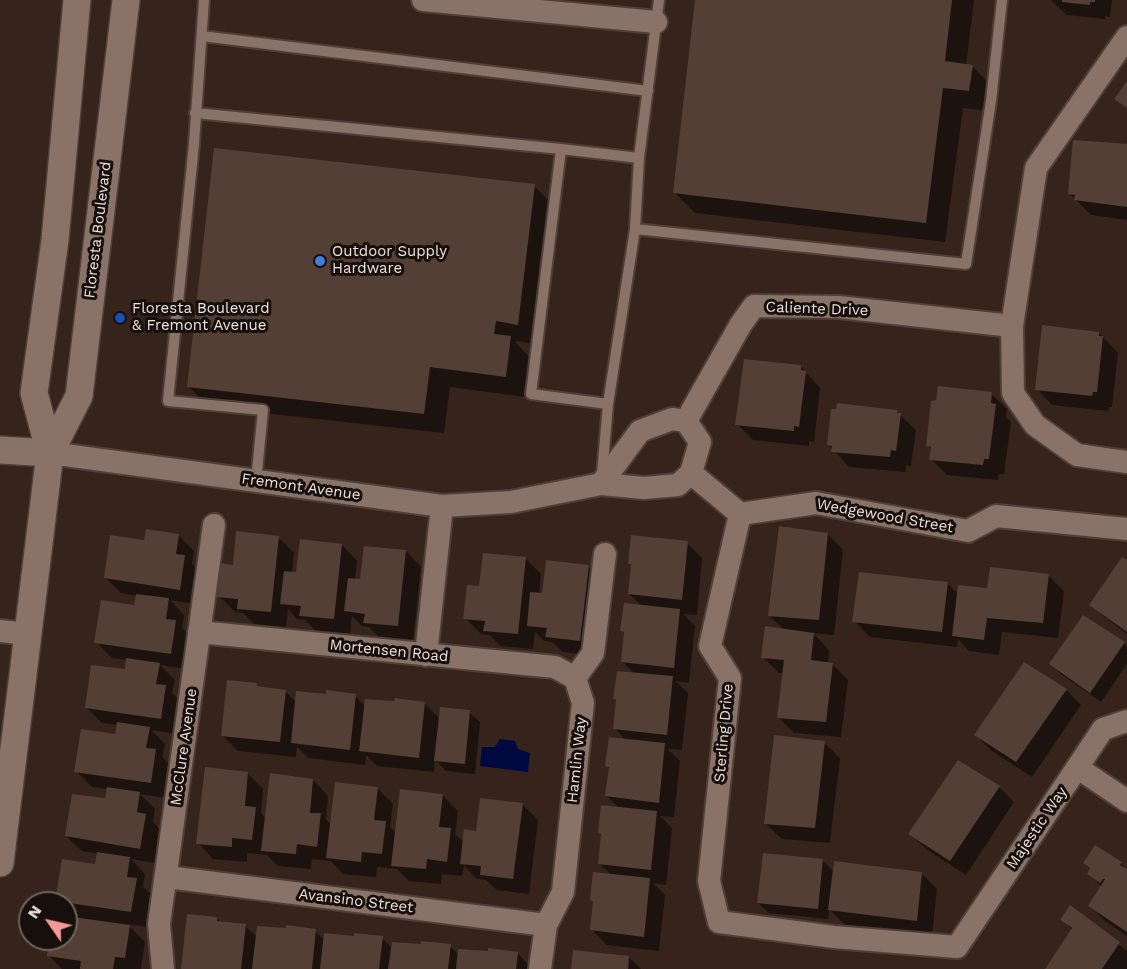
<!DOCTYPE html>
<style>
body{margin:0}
#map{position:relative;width:1127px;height:969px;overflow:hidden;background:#36231b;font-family:"Work Sans",sans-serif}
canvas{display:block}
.north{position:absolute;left:18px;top:891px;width:60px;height:60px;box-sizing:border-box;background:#170f0b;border:2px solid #6d635f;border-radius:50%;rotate:304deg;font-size:16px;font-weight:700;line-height:24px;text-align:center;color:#efe2dc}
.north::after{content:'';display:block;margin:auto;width:21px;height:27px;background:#f59b97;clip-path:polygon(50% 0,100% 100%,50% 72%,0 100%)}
</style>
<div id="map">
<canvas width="1127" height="969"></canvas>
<div class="north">N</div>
</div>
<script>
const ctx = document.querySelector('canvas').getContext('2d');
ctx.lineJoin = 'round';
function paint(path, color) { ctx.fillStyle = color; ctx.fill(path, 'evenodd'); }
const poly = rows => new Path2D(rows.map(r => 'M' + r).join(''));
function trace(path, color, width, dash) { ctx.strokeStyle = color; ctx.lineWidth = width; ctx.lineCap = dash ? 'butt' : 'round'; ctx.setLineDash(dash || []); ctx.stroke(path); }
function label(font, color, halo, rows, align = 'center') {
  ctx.font = font + ' "Work Sans",sans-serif'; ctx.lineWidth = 6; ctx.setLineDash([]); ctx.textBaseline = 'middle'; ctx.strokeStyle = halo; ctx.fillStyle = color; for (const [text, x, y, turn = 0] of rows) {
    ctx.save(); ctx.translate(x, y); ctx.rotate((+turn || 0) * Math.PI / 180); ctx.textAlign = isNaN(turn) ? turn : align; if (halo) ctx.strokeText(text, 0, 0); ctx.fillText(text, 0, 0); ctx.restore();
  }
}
paint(poly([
 [500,739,515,741,518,749,530,753,528,772,480,766,482,747,495,747]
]), '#000840');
paint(poly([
 [697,0,974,0,966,66,972,66,992,87,989,111,963,108,945,242,695,213,675,193],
 [1051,0,1112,0,1110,17,1105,16,1105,19,1067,15],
 [1127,146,1127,220,1091,215,1069,193],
 [534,186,554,206,538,344,516,341,516,343,530,358,526,397,450,387,444,433,209,407,188,386],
 [1099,333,1118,353,1112,407,1109,407,1108,411,1052,405,1037,389],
 [801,367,820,388,814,442,809,441,809,446,753,440,737,424],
 [991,394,1007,409,1006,417,1011,422,1004,474,999,474,998,480,947,475,931,459,932,450,928,446],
 [896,411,916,430,911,466,906,465,906,472,849,467,829,445],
 [828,534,843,550,834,635,813,633,829,650,828,664,833,665,848,680,841,737,794,733,779,718,784,673,779,673,763,657,784,630,770,616],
 [178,535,194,551,192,564,200,572,196,604,170,600,184,615,182,628,191,637,186,669,160,665,175,680,172,693,181,702,176,734,151,730,165,744,162,757,171,766,166,798,140,794,155,809,153,822,161,831,155,863,131,859,145,874,143,887,152,895,147,927,127,924,145,942,141,969,62,969,48,955,51,939,66,939,66,917,74,918,66,910,66,903,59,903,56,901,96,865,98,854,82,851,66,836,106,800,108,789,92,787,76,771,116,736,118,725,102,723,86,707,126,671,127,660,112,658,96,642,136,607,138,596,121,593,106,578,146,542],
 [278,537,294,553,292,573,297,573,342,545,357,561,355,580,361,581,406,551,421,567,413,641,380,638,369,627,362,626,352,616,350,634,316,631,305,620,297,619,288,609,286,627,254,624,243,613,235,612,219,596,234,566],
 [687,543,702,558,697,615,683,614,695,626,689,683,675,681,688,693,682,750,668,749,680,761,674,817,660,816,672,828,666,885,653,883,665,895,659,951,607,945,592,930,611,875,599,863,602,836,599,833,619,808,607,796,610,769,607,766,627,741,615,729,618,701,615,698,635,674,622,661,625,634,622,631,642,606,629,594,632,567,629,563],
 [526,559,541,574,539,595,543,595,588,566,604,582,595,656,563,652,552,642,544,641,535,632,533,649,501,646,489,635,481,634,465,618,480,588],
 [1127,561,1127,634,1102,615,1091,605],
 [1048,575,1064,591,1058,638,1002,632,999,655,969,651,958,639,957,647,870,637,854,621,948,584,959,595,988,590],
 [1124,643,1127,646,1127,664,1101,702,1061,674,1051,664],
 [256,684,260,688,285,691,296,702,355,696,365,706,424,703,440,719,469,712,480,722,475,774,446,771,435,760,434,772,377,766,366,755,365,765,308,758,297,747,296,757,238,751,223,736],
 [1066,690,1081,705,1032,777,992,751,976,735],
 [824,743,840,758,830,843,782,839,766,824],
 [248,774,263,789,261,813,266,819,313,780,328,796,326,819,331,825,377,788,393,804,390,827,396,833,442,795,458,811,455,834,464,843,522,804,538,820,529,894,497,890,486,880,477,879,464,865,462,876,442,874,441,884,409,881,397,869,377,867,376,877,343,874,331,861,312,859,311,869,278,866,267,855,247,853,247,862,213,859,198,843],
 [999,787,1014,802,966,875,926,849,910,834],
 [822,860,834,872,921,873,937,889,932,936,845,925,829,909,828,919,769,913,758,903],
 [1084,863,1121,863,1127,870,1127,936,1105,921,1090,906,1102,887,1089,874,1091,870],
 [1071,908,1127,951,1127,969,1047,969,1072,930,1062,920],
 [217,919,221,923,245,926,257,937,315,931,324,940,382,938,392,948,450,946,459,955,517,953,533,969,183,969],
 [629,957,641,969,573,969]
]), '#0007');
paint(poly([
 [695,0,952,0,945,61,973,65,969,91,943,88,926,223,673,193],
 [1062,0,1095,0,1095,2,1090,2,1090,5,1062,2],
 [1127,81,1127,108,1114,99],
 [1073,140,1127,144,1127,207,1074,200,1075,195,1068,194],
 [214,148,535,184,518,325,496,321,494,334,511,336,506,377,430,367,424,414,187,387],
 [1042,325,1099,332,1099,336,1103,336,1097,392,1093,392,1092,396,1035,390],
 [744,359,801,365,801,370,806,371,799,427,794,426,794,431,735,425],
 [938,386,992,392,991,403,996,404,989,459,984,459,983,465,929,460,931,447,926,446,931,401,936,400],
 [837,403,897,410,897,413,901,413,896,451,891,450,890,457,831,452,832,446,827,445,831,409,836,409],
 [779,526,828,533,819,620,768,616],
 [146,529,179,534,176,554,185,555,180,590,104,578,110,535,144,540],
 [236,531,279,536,271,612,237,609,238,599,217,597,221,563,233,565],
 [631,535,688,541,682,600,628,594,631,564,628,564],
 [300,539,342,544,334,619,299,616,301,606,280,604,284,571,296,572],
 [364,546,406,550,398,626,363,623,365,614,344,611,348,578,360,579],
 [483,553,526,557,518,634,483,631,485,621,463,619,467,585,479,586],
 [1122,557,1127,560,1127,632,1089,605],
 [546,560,589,565,580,641,545,637,547,628,527,626,530,592,542,593],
 [990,567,1049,574,1043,623,987,618,984,640,952,636,958,585,987,588],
 [859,572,948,582,942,632,852,622],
 [136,594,169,598,166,619,176,620,171,654,94,643,101,600,134,605],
 [624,603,680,609,674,668,621,662,624,632,620,631],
 [1083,615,1125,642,1090,693,1049,664],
 [765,626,814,633,811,660,833,663,826,722,777,718,784,660,761,658],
 [126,658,160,663,156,684,166,685,161,719,85,708,91,665,125,669],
 [1024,662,1067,689,1016,762,974,735],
 [617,671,673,676,667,735,613,729,616,699,613,699],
 [227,680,257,683,257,686,286,690,280,742,221,736],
 [326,690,356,694,350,750,291,743,296,691,326,694],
 [395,698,425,702,419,758,359,751,365,699,394,701],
 [440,707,470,710,465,764,434,761],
 [117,722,150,727,146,748,156,749,151,783,74,772,81,729,115,734],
 [774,735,825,741,815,828,764,824],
 [609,737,665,743,659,803,605,796,609,767,605,766],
 [958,760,1000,786,950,861,908,834],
 [205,767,248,772,245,806,256,807,252,840,232,838,232,847,196,844],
 [270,773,313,779,310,813,321,813,317,847,297,844,296,854,261,851],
 [335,782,378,787,374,820,386,821,382,854,362,852,361,862,326,858],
 [107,787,140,792,137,812,146,814,140,849,65,836,72,794,105,798],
 [400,789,443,794,439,827,451,828,447,862,427,859,426,869,391,866],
 [480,798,523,803,513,879,480,875,481,866,460,864,464,829,476,831],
 [601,805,657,811,651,870,598,864,601,834,598,833],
 [1095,845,1122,862,1120,865,1127,869,1127,932,1088,906,1105,879,1103,879,1100,883,1087,874,1090,868,1083,863],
 [97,852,130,857,127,877,137,878,131,912,55,901,62,859,95,864],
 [763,853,823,859,818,909,757,903],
 [834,861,922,872,917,921,828,910],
 [593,872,650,878,644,937,590,930,593,901,590,900],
 [1070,905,1120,942,1102,969,1045,969,1072,928,1060,920],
 [187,914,217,917,217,921,246,924,241,969,181,969],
 [66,916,130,925,125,958,115,957,113,969,80,969,81,961,47,956,49,939,66,939],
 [286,925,316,929,312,969,252,969,257,926,286,928],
 [324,933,354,936,354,933,383,936,379,969,320,969],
 [421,941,451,944,448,969,388,969,392,942,421,944],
 [488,948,518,952,516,969,456,969,458,949,488,951],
 [573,950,629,956,628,969,571,969]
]), '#533f36');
const service = poly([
 [204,0,194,144,168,401,263,410,256,481],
 [202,36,648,91],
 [195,113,561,149],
 [635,229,966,264,991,101,1002,0],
 [608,404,531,394,561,149,639,158],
 [602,474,608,404,635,229,639,158,659,0]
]);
const minor = poly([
 [423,0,656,22],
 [1127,37,1036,168,1012,326,1013,393,1035,425,1077,455,1127,462],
 [672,419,686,421,700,442,691,473,678,485,644,488,601,484,640,431,672,419],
 [686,421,741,324,754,306,839,307,1012,326],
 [50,453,442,506,511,502,601,484],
 [691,473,740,514,816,503,968,531,996,516,1127,529],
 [740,514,710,646,730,678,709,881,719,922,834,937,957,947,1103,729,1127,721],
 [0,631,27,634],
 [199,632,555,667,575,678],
 [426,655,442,506],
 [1078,768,1127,801],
 [167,877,546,925],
 [163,969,159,924,214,525],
 [540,969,546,925,563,892,583,703,575,678,593,653,605,554]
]);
const tertiary = poly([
 [0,450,50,453],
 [50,453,34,393,55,240,77,0],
 [0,863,50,453,79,396,126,0]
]);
trace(service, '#4f3f39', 14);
trace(minor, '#4f3f39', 26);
trace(tertiary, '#4f3f39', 30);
trace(service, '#897268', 10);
trace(minor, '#897268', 22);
trace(tertiary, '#897268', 27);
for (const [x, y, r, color] of [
 [320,261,6,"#3f7fe0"],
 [120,318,6,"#1a4fb4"]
]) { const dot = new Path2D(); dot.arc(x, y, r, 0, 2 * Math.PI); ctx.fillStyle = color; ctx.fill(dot); trace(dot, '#170f0b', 2); }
label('15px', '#efe2dc', '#170f0b', [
 ["Floresta Boulevard",98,230,-83],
 ["Caliente Drive",817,309,2],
 ["Fremont Avenue",301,487,8],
 ["Wedgewood Street",885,516,10],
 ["Mortensen Road",389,651,6],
 ["Sterling Drive",724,733,-85],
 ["McClure Avenue",184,747,-82],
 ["Hamlin Way",577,760,-84],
 ["Majestic Way",1037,828,-56],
 ["Avansino Street",356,901,7]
]);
label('15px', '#efe2dc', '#170f0b', [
 ["Outdoor Supply",332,252],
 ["Hardware",332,269],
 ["Floresta Boulevard",132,309],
 ["& Fremont Avenue",132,326]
], 'left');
</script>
